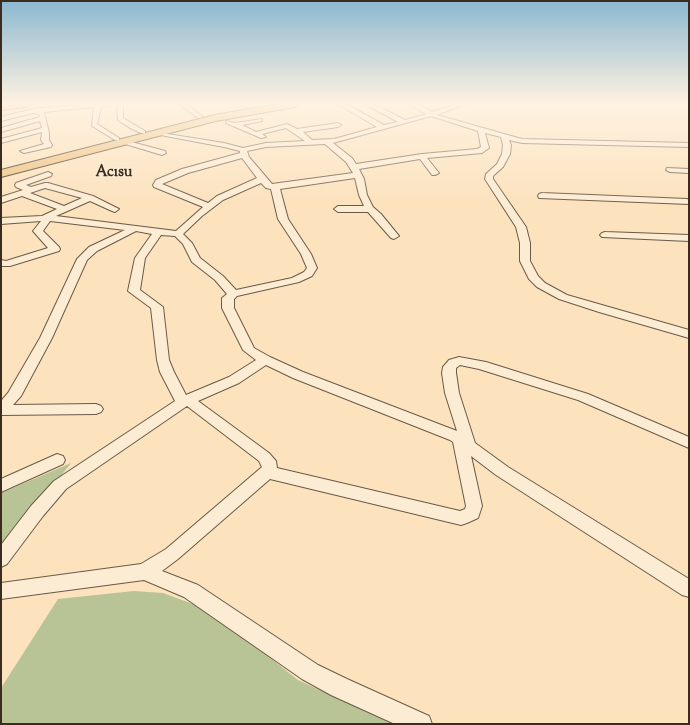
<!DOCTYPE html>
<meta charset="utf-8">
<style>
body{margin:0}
#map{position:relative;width:690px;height:725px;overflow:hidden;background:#fce2bd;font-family:"Sorts Mill Goudy",serif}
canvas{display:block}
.frame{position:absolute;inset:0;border:2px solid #3a2d1f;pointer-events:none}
</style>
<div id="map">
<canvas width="690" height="725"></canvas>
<div class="frame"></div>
</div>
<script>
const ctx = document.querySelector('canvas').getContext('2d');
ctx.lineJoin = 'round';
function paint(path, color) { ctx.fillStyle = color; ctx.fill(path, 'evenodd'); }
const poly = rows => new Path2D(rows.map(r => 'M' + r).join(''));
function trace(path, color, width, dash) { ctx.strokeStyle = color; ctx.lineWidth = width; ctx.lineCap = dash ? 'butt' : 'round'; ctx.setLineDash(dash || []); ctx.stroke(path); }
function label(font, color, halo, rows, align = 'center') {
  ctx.font = font + ' "Sorts Mill Goudy",serif'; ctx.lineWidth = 3; ctx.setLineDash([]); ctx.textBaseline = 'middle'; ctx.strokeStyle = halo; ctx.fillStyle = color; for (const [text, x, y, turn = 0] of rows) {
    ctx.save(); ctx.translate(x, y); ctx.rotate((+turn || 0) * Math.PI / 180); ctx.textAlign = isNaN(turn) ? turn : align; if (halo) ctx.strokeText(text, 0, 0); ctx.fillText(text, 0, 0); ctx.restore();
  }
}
paint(poly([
 [71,463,1,553,1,493],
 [134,591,163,593,193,604,245,638,298,680,393,724,1,724,1,688,58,599]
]), '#b8c496');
const minor = poly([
 [86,104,112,104,101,107,97,124,119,138,119,140,115,140,92,126,94,107,44,112,49,133,49,140,52,145,51,147,24,153,20,151,44,144,41,140,42,132,1,143,1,139,42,128,40,121,1,132,1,128,40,117,39,114,33,113,1,121,1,117,33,109,86,104],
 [117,104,123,104,123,118,145,131,145,133,141,133,130,128,118,120,117,104],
 [179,104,186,104,203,117,198,118,179,104],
 [338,104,346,104,384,125,398,122,365,104,374,104,405,120,426,114,408,104,417,104,432,112,455,104,465,104,437,115,522,139,689,143,689,147,522,143,509,140,511,145,510,154,503,167,493,176,493,179,526,227,530,243,530,261,538,276,545,283,567,295,689,330,689,338,599,312,559,299,537,287,529,279,520,261,520,243,516,227,485,179,486,174,497,164,502,154,503,145,501,137,485,133,489,148,482,153,427,158,439,173,435,175,432,175,420,159,359,169,364,179,367,195,373,207,381,214,399,236,394,239,391,238,368,212,338,212,334,209,338,206,364,206,359,195,355,178,280,189,288,219,311,254,317,268,312,276,299,282,237,296,234,299,234,308,254,348,270,357,303,372,457,431,445,393,442,373,443,367,449,360,459,357,486,362,588,394,689,437,689,448,578,400,479,369,460,365,456,368,456,373,459,393,475,443,508,467,689,579,689,597,682,595,496,475,471,456,482,506,478,518,467,523,461,525,270,479,178,559,162,571,198,585,318,665,347,679,429,716,432,724,395,724,331,695,302,679,184,597,144,580,1,599,1,583,141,564,166,549,262,467,259,461,187,406,66,489,43,516,7,564,1,567,1,545,31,506,54,481,175,401,160,372,157,360,151,308,128,291,135,258,152,234,136,231,97,251,87,260,52,338,21,396,13,405,96,404,101,406,103,409,101,412,96,414,1,415,1,401,8,393,40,338,77,259,89,247,125,230,50,221,43,231,59,247,60,249,59,251,10,266,1,266,1,260,6,261,48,248,33,231,41,221,1,224,1,218,42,216,57,209,22,196,1,203,1,197,23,190,16,187,15,185,16,183,48,172,52,174,51,176,26,185,31,187,45,183,48,183,93,196,119,209,115,212,112,211,90,201,56,216,176,231,203,207,154,187,153,185,156,180,182,169,240,153,240,151,224,147,155,134,155,132,224,143,243,148,266,143,305,141,286,128,262,134,266,137,261,138,226,123,226,121,235,123,262,119,262,121,242,125,256,132,287,124,297,129,338,123,341,125,338,127,303,132,312,140,334,139,377,127,338,104],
 [431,116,478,131,481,147,477,149,422,154,356,164,352,158,333,143,431,116],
 [325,144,346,162,353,173,272,184,249,157,247,151,266,147,325,144],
 [242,158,257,178,217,196,208,203,162,184,188,173,242,158],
 [261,183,266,188,271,189,278,219,301,254,307,268,304,272,292,278,236,290,223,276,200,258,192,243,183,234,202,216,223,200,261,183],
 [45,188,82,198,64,206,30,193,45,188],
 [161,235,175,236,183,244,192,262,215,280,227,294,222,298,222,308,243,350,256,360,229,377,186,395,174,372,169,360,163,307,140,290,145,258,161,235],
 [266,365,293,378,450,440,453,442,466,506,465,509,460,511,277,468,276,461,269,453,198,401,239,383,266,365],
 [124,140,165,151,166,153,162,155,122,143,120,142,124,140],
 [667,168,689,169,689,173,670,172,666,170,667,168],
 [542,193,687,199,689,200,689,204,539,198,538,196,539,194,542,193],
 [605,232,689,235,689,241,602,237,600,235,602,233,605,232],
 [57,454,63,456,65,460,63,464,1,492,1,479,57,454]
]);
const highway = poly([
 [1,104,32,104,28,107,1,110,1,104],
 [277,104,299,104,295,107,216,121,1,177,1,170,215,115,277,104]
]);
trace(minor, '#6a5a46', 2);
trace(highway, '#3a2d1f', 2);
paint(minor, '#fdecd4');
paint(highway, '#eec17e');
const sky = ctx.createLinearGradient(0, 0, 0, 206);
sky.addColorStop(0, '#8bb8d0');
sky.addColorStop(0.5, '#fef2e1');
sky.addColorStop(1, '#fef2e100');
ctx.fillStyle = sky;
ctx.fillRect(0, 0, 690, 206);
label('bold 15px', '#3a2d1f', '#fdecd4', [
 ["Acısu",114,173]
]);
</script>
